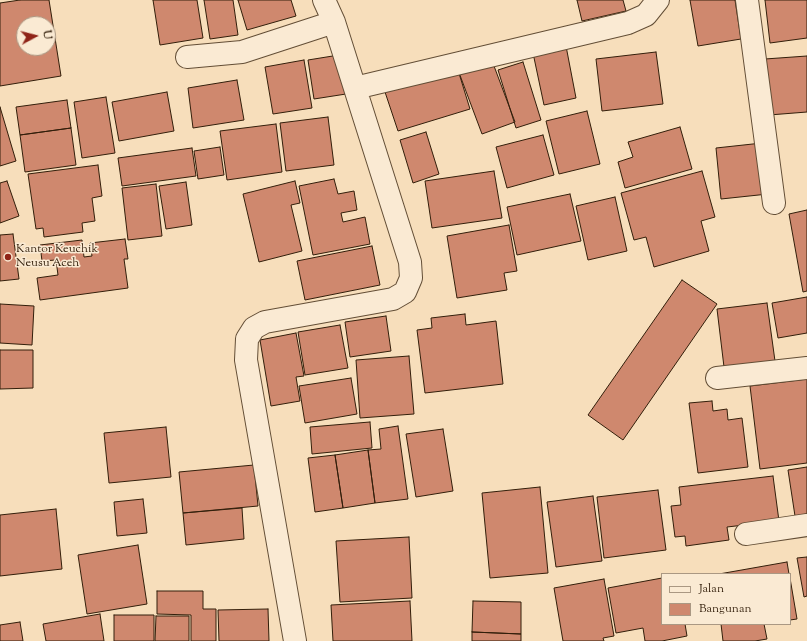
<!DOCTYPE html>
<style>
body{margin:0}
#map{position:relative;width:807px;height:641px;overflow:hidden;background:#f7debb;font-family:"Sorts Mill Goudy",serif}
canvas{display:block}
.legend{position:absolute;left:661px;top:573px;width:130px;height:52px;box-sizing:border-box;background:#faead3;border:1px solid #aa9883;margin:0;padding:5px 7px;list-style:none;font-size:12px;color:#321e0a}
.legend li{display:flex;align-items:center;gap:8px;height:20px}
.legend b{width:20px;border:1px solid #aa9883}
.north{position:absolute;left:16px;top:16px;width:40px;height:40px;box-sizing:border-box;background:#faead3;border:1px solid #aa9883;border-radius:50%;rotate:83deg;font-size:11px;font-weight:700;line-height:16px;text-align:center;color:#321e0a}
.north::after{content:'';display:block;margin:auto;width:14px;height:18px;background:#8f2418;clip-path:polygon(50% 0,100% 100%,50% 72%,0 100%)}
</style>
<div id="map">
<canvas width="807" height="641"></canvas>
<ul class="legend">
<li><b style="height:5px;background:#faead3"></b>Jalan</li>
<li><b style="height:11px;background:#cf886e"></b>Bangunan</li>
</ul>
<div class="north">U</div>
</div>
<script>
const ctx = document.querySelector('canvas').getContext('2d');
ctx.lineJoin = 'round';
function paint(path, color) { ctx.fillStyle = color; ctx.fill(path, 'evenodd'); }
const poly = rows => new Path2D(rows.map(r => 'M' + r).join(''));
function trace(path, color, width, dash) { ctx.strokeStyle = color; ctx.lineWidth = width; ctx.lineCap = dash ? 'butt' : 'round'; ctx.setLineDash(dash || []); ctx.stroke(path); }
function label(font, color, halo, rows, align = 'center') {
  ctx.font = font + ' "Sorts Mill Goudy",serif'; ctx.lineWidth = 3; ctx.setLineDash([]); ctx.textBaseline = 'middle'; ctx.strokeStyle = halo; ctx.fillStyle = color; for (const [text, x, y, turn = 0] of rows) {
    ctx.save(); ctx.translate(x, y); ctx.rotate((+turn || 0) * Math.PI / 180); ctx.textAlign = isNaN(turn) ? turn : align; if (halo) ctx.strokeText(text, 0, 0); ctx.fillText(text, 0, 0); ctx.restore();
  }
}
const building = poly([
 [20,0,49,0,61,76,0,86,0,3,20,0],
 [24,24,48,24,48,48,24,48,24,24],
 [153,0,197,0,203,38,160,45,153,0],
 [204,0,233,0,238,35,210,39,204,0],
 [238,0,291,0,296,16,247,30,238,0],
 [577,0,623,0,626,11,582,21,577,0],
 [690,0,735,0,741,39,698,46,690,0],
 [765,0,807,0,807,38,770,43,765,0],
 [566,46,576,98,544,105,533,53,566,46],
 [656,52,663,104,602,111,596,59,656,52],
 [339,55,346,94,314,99,308,60,339,55],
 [807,56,807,112,769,115,765,59,807,56],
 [491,58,515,122,482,134,458,70,491,58],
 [304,60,312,108,273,114,265,67,304,60],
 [523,62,541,120,516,128,498,70,523,62],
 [458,70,470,109,398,131,385,92,458,70],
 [237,80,244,120,193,128,188,88,237,80],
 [167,92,174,131,119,141,112,102,167,92],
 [106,97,115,153,82,158,74,102,106,97],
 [67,100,71,128,20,135,16,107,67,100],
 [0,107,16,161,0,166,0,107],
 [587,111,600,164,559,174,546,121,587,111],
 [328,117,334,165,286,171,280,123,328,117],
 [276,124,282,172,227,180,220,131,276,124],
 [680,127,692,169,625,188,618,162,633,157,628,142,680,127],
 [71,128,76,165,25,172,20,135,71,128],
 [426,132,439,174,413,183,400,140,426,132],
 [543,135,554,175,507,188,496,147,543,135],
 [762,143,768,194,721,199,716,148,762,143],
 [220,147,224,175,198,179,194,151,220,147],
 [192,148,196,176,122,186,118,158,192,148],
 [98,165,102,196,92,198,95,221,82,223,83,232,44,237,43,228,36,229,28,174,98,165],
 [494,171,502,218,432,228,425,181,494,171],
 [702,171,715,217,701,221,709,251,654,267,646,237,634,240,621,193,702,171],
 [334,179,338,194,354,191,357,210,341,213,343,222,365,217,370,244,313,255,299,186,334,179],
 [7,181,19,216,0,223,0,183,7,181],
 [295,181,300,203,291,205,302,251,259,262,243,194,295,181],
 [186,182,192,225,166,229,159,186,186,182],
 [156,184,162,236,128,240,122,188,156,184],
 [570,194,581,241,517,255,507,207,570,194],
 [615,197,627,251,588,260,576,206,615,197],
 [807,210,807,291,803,292,789,214,807,210],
 [509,225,517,271,504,273,507,290,457,298,447,236,509,225],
 [13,234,19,279,0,281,0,235,13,234],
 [125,239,128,259,124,259,128,288,40,300,37,278,58,275,56,260,42,261,40,245,82,240,84,257,92,256,90,243,125,239],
 [372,246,380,285,305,300,297,261,372,246],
 [682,280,717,304,623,440,588,415,682,280],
 [807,297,807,333,778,338,772,303,807,297],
 [767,303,775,361,724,367,717,309,767,303],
 [0,304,34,306,32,345,0,343,0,304],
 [465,314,466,325,496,321,503,384,425,393,417,330,432,328,431,318,465,314],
 [386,316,391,351,350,357,345,322,386,316],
 [340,325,348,368,305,375,298,332,340,325],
 [296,333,304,376,296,377,300,401,271,406,260,340,296,333],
 [0,350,33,350,33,388,0,389,0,350],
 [409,356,414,414,360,418,356,360,409,356],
 [351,378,357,414,305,423,299,386,351,378],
 [807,379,807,463,760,469,750,386,807,379],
 [712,401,713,411,727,409,728,420,742,418,748,467,698,473,689,403,712,401],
 [370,422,372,448,312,454,310,427,370,422],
 [398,426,408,499,375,503,368,450,381,449,379,429,398,426],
 [166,427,171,477,109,483,104,433,166,427],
 [443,429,453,491,416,497,406,434,443,429],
 [368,450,375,503,343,508,335,455,368,450],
 [335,455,343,508,315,512,308,458,335,455],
 [254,465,258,506,183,513,179,472,254,465],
 [807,467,807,514,795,516,788,470,807,467],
 [773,476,779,521,727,527,729,540,686,546,685,536,675,537,671,506,681,505,679,487,773,476],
 [540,487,548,573,490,578,482,493,540,487],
 [658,490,666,550,604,558,597,497,658,490],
 [593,496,602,561,556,567,547,502,593,496],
 [143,499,147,533,117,536,114,502,143,499],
 [242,508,244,539,186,545,183,513,242,508],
 [56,509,62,569,0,576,0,515,56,509],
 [409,537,412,598,340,602,336,541,409,537],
 [138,545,147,604,87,614,78,555,138,545],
 [807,557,807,596,804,597,797,558,807,557],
 [787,562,789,574,719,574,787,562],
 [662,578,662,624,685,624,687,636,662,641,645,641,643,628,616,633,608,588,662,578],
 [790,578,797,619,790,620,790,578],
 [604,579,614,636,603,638,604,641,563,641,554,588,604,579],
 [157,591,203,591,203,609,216,609,216,641,191,641,191,615,157,614,157,591],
 [410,601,412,641,333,641,331,605,410,601],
 [473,601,521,602,521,634,472,632,473,601],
 [268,609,269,641,219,641,218,610,268,609],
 [100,614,104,641,46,641,43,624,100,614],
 [114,615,154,615,154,641,114,641,114,615],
 [156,616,189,616,189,641,155,641,156,616],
 [20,622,23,641,0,641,0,625,20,622],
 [721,624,764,624,767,639,755,641,723,641,721,624],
 [472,632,521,634,521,641,472,641,472,632]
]);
paint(building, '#cf886e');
trace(building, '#321e0a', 1);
const minor = poly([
 [747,0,774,203],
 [187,57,242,52,334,22],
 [355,88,628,23,646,15,658,0],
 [717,378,807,368],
 [746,534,807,525],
 [295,641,246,360,247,339,254,328,265,322,393,299,405,292,411,278,410,262,334,22,324,0]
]);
trace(minor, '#634e36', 24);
trace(minor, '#faead3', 22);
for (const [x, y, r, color] of [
 [8,257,4,"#8f2418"]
]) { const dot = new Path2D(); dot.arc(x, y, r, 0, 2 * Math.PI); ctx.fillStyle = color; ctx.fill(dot); trace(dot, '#faead3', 1.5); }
label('12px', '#321e0a', '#faead3', [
 ["Kantor Keuchik",16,250],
 ["Neusu Aceh",16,264]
], 'left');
</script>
